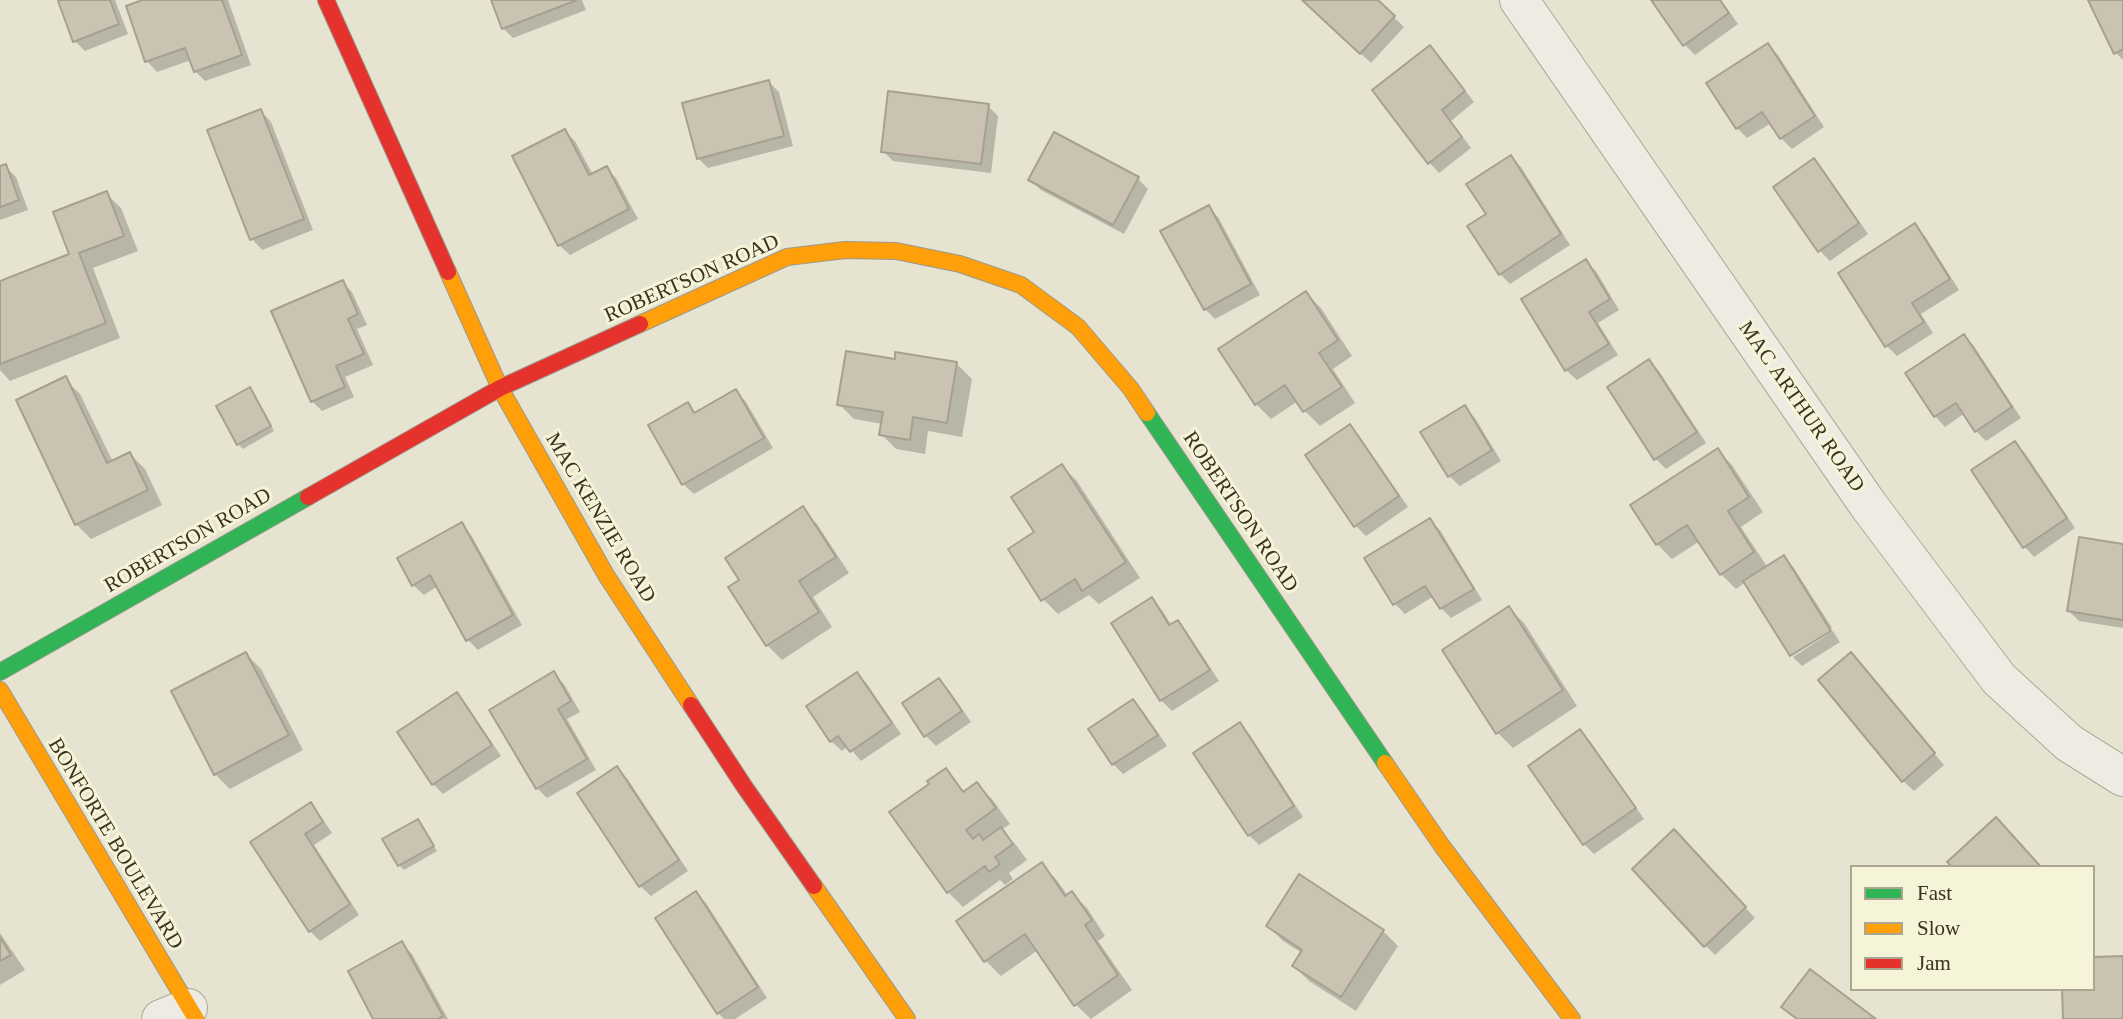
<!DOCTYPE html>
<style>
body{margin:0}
#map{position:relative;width:2123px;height:1019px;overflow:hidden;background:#e6e4d1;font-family:Georgia,serif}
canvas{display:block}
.legend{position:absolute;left:1850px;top:865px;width:245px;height:126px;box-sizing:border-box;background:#f5f3d8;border:2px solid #aaa68f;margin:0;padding:9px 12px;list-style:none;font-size:21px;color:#3a3221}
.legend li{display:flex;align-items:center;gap:14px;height:35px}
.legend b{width:35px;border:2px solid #aaa68f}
</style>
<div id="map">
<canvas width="2123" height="1019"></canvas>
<ul class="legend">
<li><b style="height:9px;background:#30b455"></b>Fast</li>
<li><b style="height:9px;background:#ff9f0a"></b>Slow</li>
<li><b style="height:9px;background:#e5322d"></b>Jam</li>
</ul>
</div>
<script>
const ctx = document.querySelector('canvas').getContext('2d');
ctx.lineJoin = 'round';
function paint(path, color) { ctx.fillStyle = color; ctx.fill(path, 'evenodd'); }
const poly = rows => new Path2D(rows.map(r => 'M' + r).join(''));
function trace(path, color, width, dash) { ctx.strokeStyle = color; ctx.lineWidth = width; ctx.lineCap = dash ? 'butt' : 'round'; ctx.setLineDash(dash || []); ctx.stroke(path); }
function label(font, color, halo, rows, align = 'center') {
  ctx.font = font + ' Georgia,serif'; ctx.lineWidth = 6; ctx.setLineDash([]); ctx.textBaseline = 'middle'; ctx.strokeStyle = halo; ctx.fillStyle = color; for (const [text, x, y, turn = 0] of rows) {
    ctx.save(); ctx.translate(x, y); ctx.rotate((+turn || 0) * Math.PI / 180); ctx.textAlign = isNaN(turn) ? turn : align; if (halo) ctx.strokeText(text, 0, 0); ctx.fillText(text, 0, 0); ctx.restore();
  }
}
paint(poly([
 [65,0,115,0,128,34,85,51,75,41],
 [147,0,228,0,251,65,205,81,195,71,191,60,157,72,147,61],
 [493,0,582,0,586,10,513,38,503,28],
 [1303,0,1376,0,1404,27,1371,63],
 [1653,0,1721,0,1738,24,1695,55,1685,45],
 [2090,0,2123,0,2123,60,2116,53],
 [1768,45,1778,55,1824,127,1792,149,1781,138,1771,123,1747,138,1737,128,1708,83],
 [1430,47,1440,57,1474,102,1451,121,1471,148,1439,173,1429,162],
 [769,82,779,92,793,146,708,168,698,158],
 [988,106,998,116,991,173,893,161,883,151],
 [261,111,271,122,313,230,262,250,252,239,210,131],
 [565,131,575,141,593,175,606,168,616,178,638,219,570,255,559,245],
 [1511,157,1521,167,1570,245,1510,284,1500,274],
 [1814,161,1824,171,1868,234,1830,261,1820,251],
 [5,166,16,177,28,210,0,220,0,168],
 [1138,179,1148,189,1124,234,1041,190,1031,180],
 [106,193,121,208,138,251,93,268,120,338,10,381,0,370,0,283,71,255],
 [1208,207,1218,217,1260,295,1215,319,1205,309],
 [1915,226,1925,236,1959,290,1921,314,1933,333,1897,356,1887,346,1840,274],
 [1585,261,1596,271,1619,310,1598,323,1618,355,1577,380,1566,370],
 [342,282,352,292,367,325,357,329,373,365,345,377,354,397,322,411,312,401],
 [1306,293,1321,308,1352,356,1333,369,1355,403,1320,426,1305,411,1298,401,1271,419,1256,404],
 [1964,336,1974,346,2021,418,1986,441,1976,431,1965,413,1945,427,1935,416,1907,374],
 [896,361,957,364,972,379,962,437,928,431,925,454,896,449,881,434,883,424,854,419,839,404],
 [1649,361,1659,371,1706,443,1666,469,1656,459],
 [65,379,80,394,113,462,130,454,145,469,162,505,91,539,76,524],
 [250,389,254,394,274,431,243,449,238,444],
 [736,391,746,402,773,448,694,494,683,484,687,404,697,414],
 [1464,407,1475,418,1501,461,1460,486,1449,476],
 [1350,426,1360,437,1408,507,1366,536,1356,526],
 [2015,443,2025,453,2075,528,2034,557,2024,546],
 [1717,450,1732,465,1763,512,1741,527,1768,568,1784,558,1794,568,1832,628,1791,655,1746,582,1736,589,1721,574,1700,541,1672,559,1657,544],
 [1062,466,1077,481,1140,578,1099,604,1089,595,1058,614,1043,599,1036,532],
 [802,509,817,524,849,573,813,597,832,627,782,660,767,645,742,580],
 [1430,520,1440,530,1482,600,1451,618,1441,608,1434,596,1405,614,1395,604],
 [461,524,471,535,522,625,478,650,468,640,438,586,424,595,413,585],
 [2123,545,2123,628,2079,621,2069,611],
 [1152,600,1162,610,1172,626,1177,622,1187,632,1219,681,1172,711,1161,700,1113,624],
 [1509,608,1524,623,1577,706,1513,748,1498,733,1444,651],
 [1833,631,1840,642,1802,666,1793,657],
 [246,654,261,669,303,750,230,789,215,774],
 [1861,665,1944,765,1914,791,1903,781],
 [554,674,564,684,580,712,567,719,596,770,547,798,537,788],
 [857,674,867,684,901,734,861,761,848,746,842,751,831,741],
 [939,680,949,690,971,722,936,746,926,736],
 [456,694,466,704,501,756,443,794,433,784,399,733],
 [1133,701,1143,711,1167,746,1123,774,1113,764,1091,730],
 [1240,724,1250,735,1303,817,1259,845,1249,835],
 [1580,731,1590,741,1644,819,1594,854,1584,844],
 [617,768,627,778,688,871,651,896,640,886,579,793],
 [945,770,966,793,977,785,992,799,1010,824,1001,830,1016,845,1027,860,1009,873,1013,879,1005,885,1000,880,963,907,948,892],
 [310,804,320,815,332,833,314,845,359,915,320,941,310,931,252,842],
 [418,821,437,851,404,870,399,865],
 [1684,842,1755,918,1715,955,1705,945],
 [1041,864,1056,879,1068,896,1072,893,1087,908,1105,936,1098,941,1132,990,1091,1019,1075,1004,1038,950,1001,976,986,961,959,922],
 [696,893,706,903,767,998,735,1019,724,1019,718,1013,657,918],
 [1268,926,1383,931,1398,946,1356,1011,1309,981,1294,966,1302,953,1283,941],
 [0,933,25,970,0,985],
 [402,944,412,954,448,1019,375,1019]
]), '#0003');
const building = poly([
 [60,0,110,0,119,24,73,42,58,1,60,0],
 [142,0,222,0,242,55,194,72,185,48,145,62,126,6,142,0],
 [491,0,577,0,502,29,491,0],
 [1302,0,1378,0,1395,16,1360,54,1302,0],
 [1651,0,1720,0,1729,13,1683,46,1651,0],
 [2088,0,2123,0,2123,49,2114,54,2088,0],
 [1768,43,1815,116,1780,139,1762,112,1736,129,1706,83,1768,43],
 [1430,45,1465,91,1442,110,1462,137,1428,164,1372,90,1430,45],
 [769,80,784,136,697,159,682,103,769,80],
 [888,91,989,104,981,164,881,152,888,91],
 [261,109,304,219,250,240,207,130,261,109],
 [565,129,589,175,607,166,629,209,558,246,512,156,565,129],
 [1054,132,1139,177,1113,225,1028,180,1054,132],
 [1511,155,1561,234,1499,275,1467,226,1486,214,1466,184,1511,155],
 [1814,158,1859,223,1818,252,1773,187,1814,158],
 [6,164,19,200,0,207,0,166,6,164],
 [107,191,124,236,79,253,106,323,0,364,0,281,69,254,53,212,107,191],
 [1209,205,1251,284,1204,310,1160,231,1209,205],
 [1915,223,1950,279,1912,303,1924,322,1885,347,1838,273,1915,223],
 [1586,259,1610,299,1589,312,1609,344,1565,371,1521,299,1586,259],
 [343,280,358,314,348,319,364,354,336,366,345,387,311,402,271,311,343,280],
 [1306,291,1338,340,1319,353,1342,387,1303,412,1285,385,1255,405,1218,349,1306,291],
 [1964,334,2012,407,1975,432,1956,403,1934,417,1905,373,1964,334],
 [846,351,895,359,895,352,957,362,947,423,913,417,910,440,879,435,883,412,837,405,846,351],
 [1649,359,1697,432,1654,460,1607,387,1649,359],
 [66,376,107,463,130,452,148,490,75,525,16,400,66,376],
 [250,387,271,426,237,445,216,406,250,387],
 [736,389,764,438,682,485,648,425,688,402,694,413,736,389],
 [1465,405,1492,450,1448,477,1420,432,1465,405],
 [1350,424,1399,496,1354,527,1305,455,1350,424],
 [2015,441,2067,518,2023,548,1971,470,2015,441],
 [1718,448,1749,497,1728,511,1754,552,1720,575,1687,525,1656,545,1630,505,1718,448],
 [1062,464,1126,562,1082,591,1075,579,1041,601,1008,549,1034,532,1011,497,1062,464],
 [803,506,836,557,799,581,819,612,766,646,728,587,739,580,725,558,803,506],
 [1430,518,1474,589,1440,609,1425,586,1393,605,1364,558,1430,518],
 [462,522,513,615,466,641,430,575,412,586,397,558,462,522],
 [2079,537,2123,544,2123,620,2067,611,2079,537],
 [1784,555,1831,631,1790,656,1743,581,1784,555],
 [1152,597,1169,625,1178,620,1210,670,1160,701,1111,623,1152,597],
 [1509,606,1563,690,1496,734,1442,650,1509,606],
 [246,652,289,735,214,775,171,691,246,652],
 [1851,652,1935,753,1902,782,1818,680,1851,652],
 [554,671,571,701,558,709,587,759,536,789,489,710,554,671],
 [857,672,892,723,850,752,838,736,830,742,806,706,857,672],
 [939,678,962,711,924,737,902,703,939,678],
 [457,692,492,745,432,785,397,732,457,692],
 [1133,699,1158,735,1112,765,1088,729,1133,699],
 [1240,722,1294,806,1248,836,1193,753,1240,722],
 [1580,729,1636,808,1583,845,1528,766,1580,729],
 [617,766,679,860,639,887,577,793,617,766],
 [946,768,963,792,977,782,996,808,966,830,973,839,979,834,983,840,1001,827,1013,844,995,857,1000,864,989,872,985,866,947,893,889,812,929,784,927,781,946,768],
 [311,802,323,822,305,834,350,904,309,932,250,842,311,802],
 [1996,817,2041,867,1952,867,1947,862,1996,817],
 [418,819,434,846,398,866,382,839,418,819],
 [1674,829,1746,907,1704,947,1632,869,1674,829],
 [1042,862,1065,896,1072,891,1092,920,1085,925,1118,975,1074,1006,1025,934,984,962,956,921,1042,862],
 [1299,874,1384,930,1341,997,1292,966,1302,950,1266,926,1299,874],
 [696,891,758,987,717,1014,655,918,696,891],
 [0,937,11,955,0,961,0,937],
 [402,941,443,1016,438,1019,373,1019,348,971,402,941],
 [2123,956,2123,1019,2063,1019,2062,989,2093,989,2093,957,2123,956],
 [1810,969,1876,1019,1797,1019,1781,1007,1810,969]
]);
paint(building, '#cac3b2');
trace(building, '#a6a090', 2);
const street = poly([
 [1519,0,1869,506,1999,679,2069,743,2123,777],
 [161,1019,188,1008]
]);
const fast = poly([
 [1147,413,1385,763],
 [0,672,308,497]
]);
const slow = poly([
 [448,272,500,388,606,575,691,705],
 [640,324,787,257,845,250,896,251,960,264,1021,285,1078,327,1131,389,1147,413],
 [0,690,196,1019],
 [1385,763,1442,846,1572,1019],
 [814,886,907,1019]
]);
const jam = poly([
 [326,0,448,272],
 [308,497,500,388,640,324],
 [691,705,744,786,814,886]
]);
trace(street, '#aca999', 40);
trace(fast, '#9b988a', 18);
trace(slow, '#9b988a', 18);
trace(jam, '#9b988a', 18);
trace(street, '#eeece2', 38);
trace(fast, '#30b455', 16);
trace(slow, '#ff9f0a', 16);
trace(jam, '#e5322d', 16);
label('21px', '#3a3221', '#f5f3d8', [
 ["ROBERTSON ROAD",692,279,-24],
 ["MAC ARTHUR ROAD",1801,407,55],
 ["ROBERTSON ROAD",1240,512,56],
 ["MAC KENZIE ROAD",600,518,59],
 ["ROBERTSON ROAD",188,541,-30],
 ["BONFORTE BOULEVARD",115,844,59]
]);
</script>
